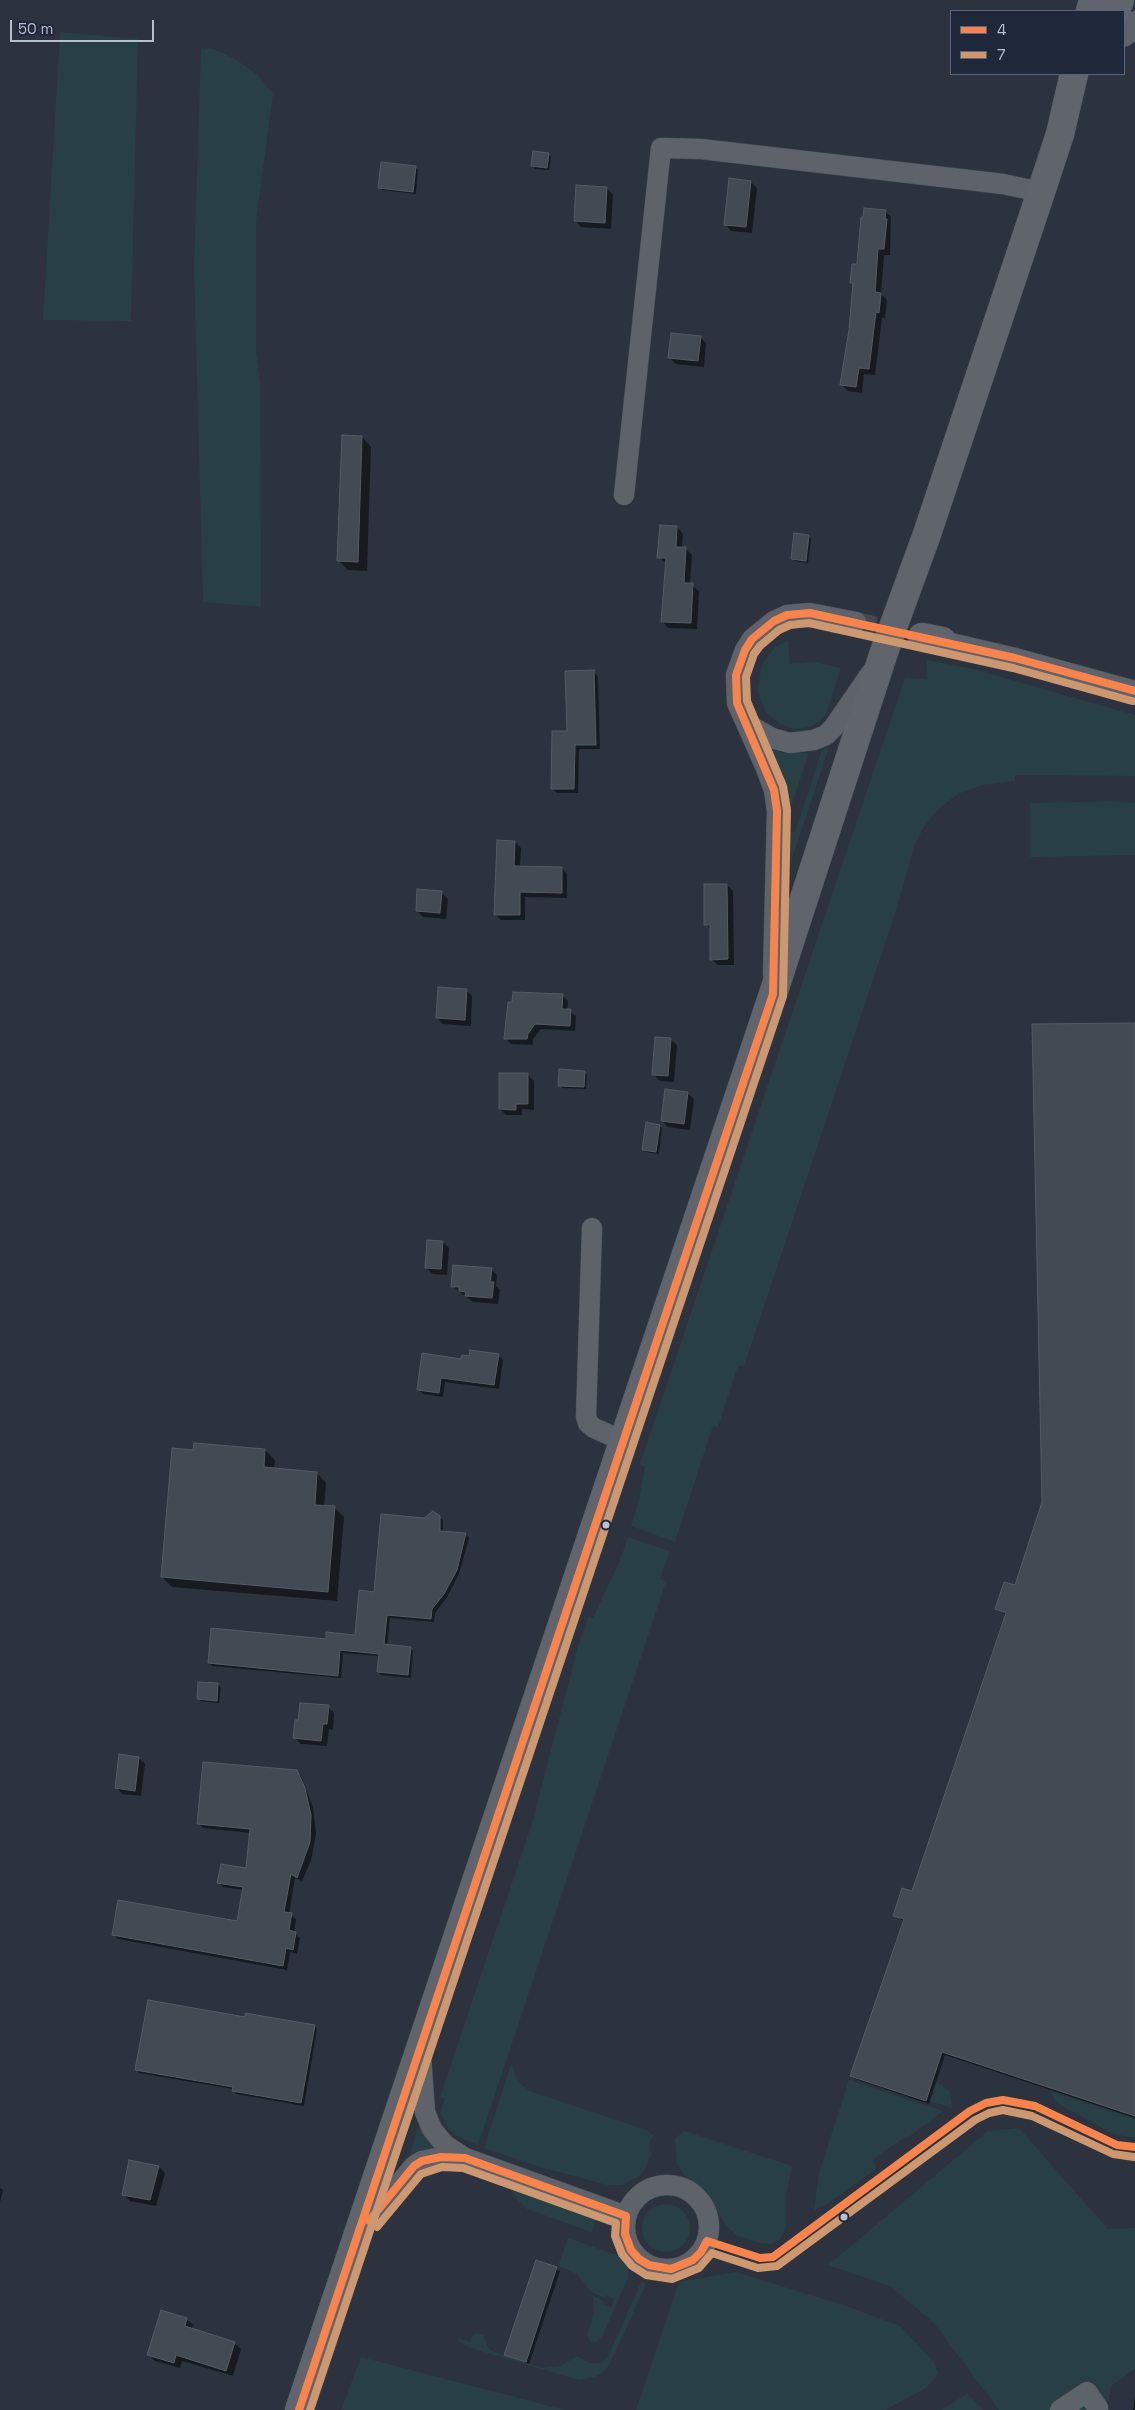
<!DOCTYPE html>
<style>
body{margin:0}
#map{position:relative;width:1135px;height:2410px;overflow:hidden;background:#2c333e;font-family:"Space Grotesk",sans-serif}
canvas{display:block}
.legend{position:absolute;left:950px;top:10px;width:175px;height:65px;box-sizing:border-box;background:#1e283a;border:1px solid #5c6475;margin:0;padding:6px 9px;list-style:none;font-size:15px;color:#b8bfce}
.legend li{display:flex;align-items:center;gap:10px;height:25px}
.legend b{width:25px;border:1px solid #5c6475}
.scale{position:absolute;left:10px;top:20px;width:144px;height:22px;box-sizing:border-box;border:2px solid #b8bfce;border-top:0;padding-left:6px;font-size:15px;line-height:18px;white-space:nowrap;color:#b8bfce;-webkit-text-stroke:4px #1e283a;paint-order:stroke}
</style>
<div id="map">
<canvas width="1135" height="2410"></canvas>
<ul class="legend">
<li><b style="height:6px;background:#f8844c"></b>4</li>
<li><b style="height:6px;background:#cd976f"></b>7</li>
</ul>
<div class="scale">50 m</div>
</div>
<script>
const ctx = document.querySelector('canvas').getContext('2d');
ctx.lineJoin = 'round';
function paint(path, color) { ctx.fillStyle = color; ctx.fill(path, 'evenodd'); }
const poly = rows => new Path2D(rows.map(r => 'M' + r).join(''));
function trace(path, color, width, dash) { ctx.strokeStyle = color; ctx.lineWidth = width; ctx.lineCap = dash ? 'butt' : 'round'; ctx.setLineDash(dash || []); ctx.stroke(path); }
paint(poly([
 [60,32,138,39,131,321,43,320],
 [201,48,213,49,235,59,258,75,273,94,256,222,256,351,260,383,261,607,203,602,194,267],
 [788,640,790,664,813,662,841,668,826,714,818,723,810,727,794,729,780,724,766,712,757,692,762,664,775,647],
 [927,660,973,669,1135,715,1135,776,1015,775,1015,781,982,785,958,794,937,810,924,827,915,844,896,911,744,1366,738,1366,718,1427,713,1426,675,1542,631,1526,639,1500,645,1467,640,1464,905,678,926,679],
 [762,744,784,753,809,753,786,821],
 [829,747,788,871,783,873,785,833,795,832,822,750],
 [1113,801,1135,803,1135,855,1030,857,1030,803],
 [628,1537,670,1551,660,1579,666,1582,478,2145,456,2136,448,2129,440,2112,445,2099,440,2097,533,1820,578,1646,589,1616,593,1618,620,1560],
 [511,2064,513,2065,515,2075,521,2084,530,2091,646,2130,652,2134,654,2137,650,2141,651,2156,644,2171,638,2177,622,2185,607,2185,537,2166,484,2148],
 [849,2080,943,2111,909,2137,907,2136,873,2159,876,2169,826,2205,814,2210,819,2173],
 [935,2082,942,2085,950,2093,952,2108,929,2101],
 [1050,2091,1135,2119,1135,2138,1113,2134,1057,2103],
 [420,2125,434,2147,409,2158,418,2127],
 [1019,2128,1108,2229,1135,2228,1135,2369,1111,2386,1109,2399,1095,2410,999,2410,933,2322,890,2286,828,2265,988,2131],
 [685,2131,792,2166,786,2196,786,2226,780,2240,771,2244,760,2243,738,2236,725,2225,709,2195,684,2175,677,2164,675,2138],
 [513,2187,522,2188,574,2212,596,2219,592,2232,527,2209,513,2195,511,2190],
 '642 2228a24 24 0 1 1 48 0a24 24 0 1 1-48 0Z',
 [568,2238,617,2255,627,2262,628,2266,628,2278,603,2335,596,2342,590,2341,587,2335,594,2313,593,2296,604,2301,603,2304,611,2308,614,2299,606,2295,605,2298,591,2292,577,2274,558,2266],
 [736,2272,843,2305,900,2326,934,2362,938,2374,926,2388,885,2410,636,2410,679,2282],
 [641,2282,646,2284,611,2362,602,2373,594,2377,579,2380,467,2347,458,2341,459,2338,470,2342,473,2334,477,2333,484,2335,488,2348,494,2352,542,2368,560,2366,577,2356,590,2363,601,2363,608,2357],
 [361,2357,565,2410,341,2410],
 [967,2394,983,2410,941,2410]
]), '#283f45');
paint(poly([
 [548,154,551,157,549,170,535,169,533,166],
 [415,167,418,170,416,194,382,190,379,187],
 [751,182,757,188,752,233,731,231,725,224],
 [607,188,613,195,611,229,581,227,575,220],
 [885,211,891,217,890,255,884,255,881,294,887,300,885,318,882,318,875,375,864,374,862,393,848,391,842,385,851,330,854,285,852,282],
 [700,337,706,343,704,367,676,364,670,358],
 [362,437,371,447,367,571,348,570,338,560],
 [677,527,683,534,682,548,686,549,692,555,690,584,699,591,697,629,668,628,662,621,667,564,659,557],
 [809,536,811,539,808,563,795,561,792,558],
 [594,672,598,676,600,749,579,749,578,793,557,793,552,788,568,733],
 [515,842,521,848,520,867,562,868,567,874,567,898,525,897,525,920,501,920,495,914],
 [727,885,733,891,734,965,718,965,711,959,711,930,706,924],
 [441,893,448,899,446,919,423,917,417,911],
 [466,990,472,996,471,1026,443,1024,437,1018],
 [562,995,568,1001,567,1010,576,1016,575,1031,541,1029,533,1039,533,1045,511,1044,505,1038],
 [1135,1024,1135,2118,945,2055,929,2104,855,2079,851,2076,904,1921,894,1915,913,1893,1006,1615,997,1609,1016,1587,1043,1502],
 [670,1039,677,1045,674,1082,660,1081,654,1075],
 [584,1072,587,1075,586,1089,562,1088,559,1085],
 [528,1075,534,1081,534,1110,522,1109,522,1115,506,1115,500,1109],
 [687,1093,694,1099,690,1130,668,1127,662,1121],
 [660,1126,662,1128,659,1154,646,1152,643,1150],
 [443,1242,449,1248,447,1275,433,1274,426,1268],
 [491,1269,497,1275,496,1286,500,1290,498,1304,473,1302,452,1286],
 [490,1273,492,1273,491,1288,488,1288],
 [498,1355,503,1360,499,1389,445,1382,443,1397,423,1394,419,1390,463,1361],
 [265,1450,275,1460,274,1469,317,1473,326,1483,324,1507,335,1508,344,1517,337,1601,172,1587,162,1577,194,1451],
 [439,1517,443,1520,443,1533,466,1535,469,1538,459,1574,447,1597,435,1613,434,1622,390,1618,387,1646,410,1648,413,1651,411,1678,381,1675,378,1672,380,1656,343,1653,341,1678,212,1666,209,1663,356,1636,375,1593,424,1519],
 [218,1685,221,1687,219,1703,201,1701,198,1699],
 [328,1707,334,1713,333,1730,329,1729,327,1746,301,1744,294,1737],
 [139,1758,145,1764,141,1796,122,1794,116,1787],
 [296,1771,301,1776,313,1807,316,1834,311,1861,302,1881,295,1878,289,1914,296,1919,294,1933,300,1938,297,1954,290,1952,287,1970,118,1939,113,1934,238,1923,244,1890,223,1887,218,1882,247,1869,251,1833,203,1828,199,1824],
 [246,2018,315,2026,317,2029,304,2106,236,2094,233,2089,139,2073,137,2070],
 [159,2167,165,2173,156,2206,130,2201,123,2194],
 [0,2188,3,2190,0,2202],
 [536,2262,560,2271,529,2364,505,2354],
 [186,2319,193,2325,191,2329,234,2343,241,2349,233,2376,182,2361,180,2368,155,2361,149,2355],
 [1135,2395,1135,2410,1133,2410]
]), '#0007');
const building = poly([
 [533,151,549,153,547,168,531,166,533,151],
 [381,162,416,166,413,192,378,188,381,162],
 [729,178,751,181,746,227,724,225,729,178],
 [576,185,607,187,605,223,574,221,576,185],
 [864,208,886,210,885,219,887,219,884,249,878,249,875,292,881,293,879,313,876,312,869,369,859,368,856,387,840,385,849,330,853,283,850,283,852,264,857,264,861,217,863,217,864,208],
 [671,333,701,336,698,361,668,358,671,333],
 [342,435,362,436,358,562,337,561,342,435],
 [660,525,677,526,676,547,686,547,684,583,693,583,691,623,661,622,666,558,657,558,660,525],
 [794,533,809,535,806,561,791,559,794,533],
 [594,670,596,745,575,745,574,789,551,789,552,731,567,731,565,671,594,670],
 [497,840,515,841,514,866,562,867,562,893,520,892,520,915,494,915,497,840],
 [704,884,727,884,728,959,710,960,710,925,704,925,704,884],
 [417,889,442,891,440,913,416,911,417,889],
 [438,987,467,989,465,1020,436,1018,438,987],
 [513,992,563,994,562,1009,571,1009,570,1026,535,1024,528,1034,527,1039,504,1039,508,1002,512,1002,513,992],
 [1135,1023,1135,2116,942,2052,926,2101,850,2076,904,1919,893,1916,902,1888,912,1891,1006,1613,995,1609,1004,1582,1015,1585,1042,1502,1032,1024,1135,1023],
 [655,1037,671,1038,668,1076,652,1075,655,1037],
 [559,1069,585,1071,584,1087,558,1086,559,1069],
 [499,1073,528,1073,528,1104,516,1104,516,1110,499,1109,499,1073],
 [665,1089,688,1092,684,1124,661,1121,665,1089],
 [646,1122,660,1125,656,1152,642,1150,646,1122],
 [427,1240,443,1241,441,1269,425,1268,427,1240],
 [453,1265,492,1268,490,1282,494,1282,492,1298,465,1296,466,1292,459,1291,459,1287,451,1287,453,1265],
 [470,1350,499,1354,494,1385,441,1378,439,1393,417,1390,422,1353,461,1359,462,1355,469,1356,470,1350],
 [194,1443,265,1449,264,1467,317,1472,315,1505,335,1506,328,1592,161,1577,172,1448,193,1450,194,1443],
 [433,1511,440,1516,440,1531,466,1533,457,1570,444,1594,432,1609,431,1619,387,1615,384,1644,411,1647,408,1675,377,1672,379,1654,340,1650,338,1676,208,1663,211,1628,326,1639,326,1632,355,1635,359,1590,374,1592,381,1514,424,1518,433,1511],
 [198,1682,218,1683,217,1701,197,1699,198,1682],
 [300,1703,329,1705,327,1724,323,1724,321,1741,293,1738,295,1720,298,1720,300,1703],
 [119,1754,139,1757,135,1791,115,1788,119,1754],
 [203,1762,297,1770,305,1788,311,1815,310,1842,297,1878,291,1874,284,1912,292,1913,289,1930,296,1932,293,1950,286,1948,283,1966,112,1935,118,1900,237,1921,243,1887,217,1883,221,1864,246,1868,250,1829,197,1824,203,1762],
 [148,2000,245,2017,245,2013,315,2025,301,2103,232,2091,233,2087,135,2070,148,2000],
 [129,2160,159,2166,150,2200,122,2195,129,2160],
 [536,2260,557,2267,526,2362,504,2355,536,2260],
 [161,2310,187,2318,185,2326,235,2342,226,2371,176,2355,174,2363,147,2355,161,2310]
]);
paint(building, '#444a53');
trace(building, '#555b65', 1);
trace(poly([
 [856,622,922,637]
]), '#414854', 20, [20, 10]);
const minor = poly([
 [624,495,661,148,701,149,1003,184,1041,192],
 [942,641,1015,658,1135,691],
 [747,724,772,738,790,743,814,740,826,735,834,727,871,673],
 [773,974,777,811,774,790,765,766,737,703,736,675,745,650,752,639,774,621,787,615,810,613,856,622],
 [592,1228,586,1416,588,1423,594,1428,623,1441],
 [421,2056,425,2112,432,2129,445,2145,465,2158,626,2216],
 '625 2227a42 42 0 1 1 84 0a42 42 0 1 1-84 0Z',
 [365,2225,414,2166,422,2161,441,2157,465,2158],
 [1060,2410,1087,2392,1098,2408]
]);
const tertiary = poly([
 [1124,34,1135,24]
]);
const primary = poly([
 [1090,11,1093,0],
 [1116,11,1120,0],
 [922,637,942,641],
 [299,2410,773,994,884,652,927,534,1041,192,1060,134,1074,74]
]);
trace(minor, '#494e56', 21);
trace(tertiary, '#494e56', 26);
trace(primary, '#4b505a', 29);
trace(minor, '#5d626b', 20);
trace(tertiary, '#5d626b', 25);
trace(primary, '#60646c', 28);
trace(poly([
 [369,2221,414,2166,422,2161,441,2157,465,2158,626,2216,625,2234,631,2250,639,2259,649,2265,671,2269,693,2260,701,2252,707,2241,760,2258,773,2257,970,2111,986,2103,1003,2100,1035,2106,1117,2145,1135,2147],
 [299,2410,773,994,777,811,774,790,737,703,736,675,745,650,752,639,774,621,787,615,810,613,1015,658,1135,691]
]), '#f8844c', 8);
trace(poly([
 [377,2227,421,2174,442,2167,463,2168,616,2223,615,2236,622,2254,632,2266,646,2275,672,2279,699,2268,712,2253,758,2268,777,2266,975,2120,989,2113,1003,2110,1032,2116,1113,2154,1134,2157],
 [310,2410,783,996,787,810,783,786,747,701,746,677,754,654,760,646,779,630,790,625,809,623,1013,668,1132,701]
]), '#cd976f', 8);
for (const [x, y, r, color] of [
 [606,1525,4.5,"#b8bfce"],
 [844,2217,4.5,"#b8bfce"]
]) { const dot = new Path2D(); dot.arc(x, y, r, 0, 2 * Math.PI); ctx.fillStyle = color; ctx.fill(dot); trace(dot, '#1e283a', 2); }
</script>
